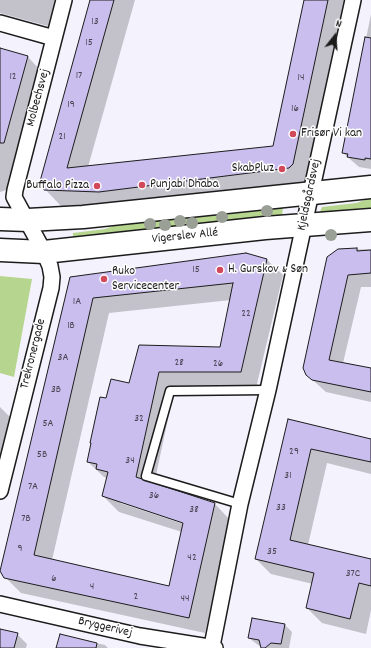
<!DOCTYPE html>
<meta charset="utf-8">
<style>
body{margin:0}
#map{position:relative;width:371px;height:648px;overflow:hidden;background:#f4f2fc;font-family:Dekko,sans-serif}
canvas{display:block}
.north{position:absolute;left:315px;top:16px;width:40px;height:40px;-webkit-text-stroke:3px #fff;paint-order:stroke;rotate:17deg;font-size:11px;font-weight:700;line-height:16px;text-align:center;color:#1c1c1c}
.north::after{content:'';display:block;margin:auto;width:14px;height:18px;background:#1c1c1c;clip-path:polygon(50% 0,100% 100%,50% 72%,0 100%)}
</style>
<div id="map">
<canvas width="371" height="648"></canvas>
<div class="north">N</div>
</div>
<script>
const ctx = document.querySelector('canvas').getContext('2d');
ctx.lineJoin = 'round';
function paint(path, color) { ctx.fillStyle = color; ctx.fill(path, 'evenodd'); }
const poly = rows => new Path2D(rows.map(r => 'M' + r).join(''));
function trace(path, color, width, dash) { ctx.strokeStyle = color; ctx.lineWidth = width; ctx.lineCap = dash ? 'butt' : 'round'; ctx.setLineDash(dash || []); ctx.stroke(path); }
function label(font, color, halo, rows, align = 'center') {
  ctx.font = font + ' Dekko,sans-serif'; ctx.lineWidth = 3; ctx.setLineDash([]); ctx.textBaseline = 'middle'; ctx.strokeStyle = halo; ctx.fillStyle = color; for (const [text, x, y, turn = 0] of rows) {
    ctx.save(); ctx.translate(x, y); ctx.rotate((+turn || 0) * Math.PI / 180); ctx.textAlign = isNaN(turn) ? turn : align; if (halo) ctx.strokeText(text, 0, 0); ctx.fillText(text, 0, 0); ctx.restore();
  }
}
paint(poly([
 [371,198,371,213,319,214,322,207,356,203],
 [283,204,282,219,73,241,73,233,105,229,130,220],
 [0,276,32,279,14,377,0,373]
]), '#b6d58e');
paint(poly([
 [0,0,63,0,55,28,0,13],
 [91,0,135,0,88,167,273,147,305,0,348,0,306,184,115,208,61,206,40,184],
 [371,14,371,169,359,167,343,153],
 [0,49,27,56,43,73,13,188,0,192],
 [371,249,371,287,361,287,343,363,371,369,371,402,326,392,307,375,328,258,338,250],
 [245,254,267,260,283,275,256,388,175,387,154,484,215,504,230,520,205,633,21,593,5,577,71,278],
 [231,300,220,348,139,346,130,384,107,399,88,462,104,477,107,478,103,496,119,512,182,532,170,587,52,560,109,313],
 [120,501,188,523,187,525,120,503],
 [0,407,13,420,0,478],
 [288,420,371,440,371,474,327,463,308,545,371,565,371,610,366,634,322,623,307,608,313,584,271,574,256,559],
 [285,625,292,632,289,648,262,648,249,638],
 [0,630,17,634,27,644,26,648,0,648],
 [60,635,105,645,108,648,57,648]
]), '#0003');
const building = poly([
 [90,0,114,0,67,168,273,146,304,0,328,0,293,164,289,168,99,192,44,190,39,185,90,0],
 [365,37,371,38,371,159,365,158,365,160,347,157,348,154,342,153,365,37],
 [0,48,28,56,4,143,0,143,0,48],
 [357,248,357,251,371,250,371,273,348,275,329,360,371,368,371,392,312,380,306,375,303,368,327,257,338,249,357,248],
 [246,253,267,259,241,372,159,372,136,477,215,503,189,618,4,578,0,571,70,277,246,253],
 [233,283,220,347,139,345,129,383,111,379,106,398,100,397,90,443,91,443,87,462,97,464,96,469,108,472,102,496,183,523,169,586,34,555,93,298,233,283],
 [288,419,371,439,371,462,311,449,290,540,371,559,371,586,359,583,350,619,306,608,314,573,255,559,288,419],
 [252,618,285,624,281,644,271,643,265,648,261,648,259,640,248,638,252,618],
 [0,629,18,633,14,648,0,648,0,629],
 [60,634,97,643,96,648,56,648,60,634]
]);
paint(building, '#cabeef');
trace(building, '#1c1c1c', 1);
const lane = poly([
 [240,504,146,476,170,391,268,390]
]);
const street = poly([
 [0,23,54,38],
 [0,491,51,288,52,277,50,266,44,252,14,197,15,190,64,0],
 [0,604,140,636,215,648],
 [212,646,240,504,268,390,353,0]
]);
const secondary = poly([
 [0,219,28,220,83,217,371,187],
 [0,250,44,252,265,228,371,220]
]);
trace(lane, '#1c1c1c', 11);
trace(street, '#1c1c1c', 18);
trace(secondary, '#1c1c1c', 25);
trace(lane, '#fff', 8);
trace(street, '#fff', 15);
trace(secondary, '#fff', 22);
ctx.fillStyle = '#9ba097';
for (const [x, y] of [
 [267,211],
 [222,217],
 [180,221],
 [192,223],
 [150,224],
 [165,225],
 [331,235]
]) { ctx.beginPath(); ctx.arc(x, y, 6, 0, 2 * Math.PI); ctx.fill(); }
for (const [x, y, r, color] of [
 [293,134,4,"#d1495b"],
 [282,169,4,"#d1495b"],
 [142,185,4,"#d1495b"],
 [97,186,4,"#d1495b"],
 [220,270,4,"#d1495b"],
 [104,279,4,"#d1495b"]
]) { const dot = new Path2D(); dot.arc(x, y, r, 0, 2 * Math.PI); ctx.fillStyle = color; ctx.fill(dot); trace(dot, '#fff', 1.5); }
label('11px', '#484451', null, [
 ["13",95,22],
 ["15",89,43],
 ["17",79,76],
 ["12",13,77],
 ["14",301,78],
 ["19",71,105],
 ["16",295,109],
 ["21",62,137],
 ["15",196,270],
 ["1A",77,302],
 ["22",246,314],
 ["1B",71,326],
 ["3A",63,358],
 ["28",179,363],
 ["26",218,364],
 ["3B",56,390],
 ["32",139,419],
 ["5A",48,424],
 ["29",294,452],
 ["5B",42,455],
 ["34",130,461],
 ["31",288,476],
 ["7A",33,487],
 ["36",154,496],
 ["33",281,508],
 ["38",194,510],
 ["7B",26,519],
 ["9",20,549],
 ["35",272,552],
 ["42",192,558],
 ["37C",353,574],
 ["6",54,579],
 ["4",92,587],
 ["2",136,597],
 ["44",185,599]
]);
label('13px', '#1c1c1c', '#fff', [
 ["Molbechsvej",39,98,-75],
 ["Kjeldsgårdsvej",310,195,-78],
 ["Vigerslev Allé",185,237,-6],
 ["Trekronergade",34,354,-76],
 ["Bryggerivej",105,628,13]
]);
label('13px', '#1c1c1c', '#fff', [
 ["Frisør Vi kan",301,134],
 ["SkabPluz",274,169,"right"],
 ["Punjabi Dhaba",150,185],
 ["Buffalo Pizza",89,186,"right"],
 ["H. Gurskov & Søn",228,270],
 ["Ruko",112,272],
 ["Servicecenter",112,287]
], 'left');
</script>
